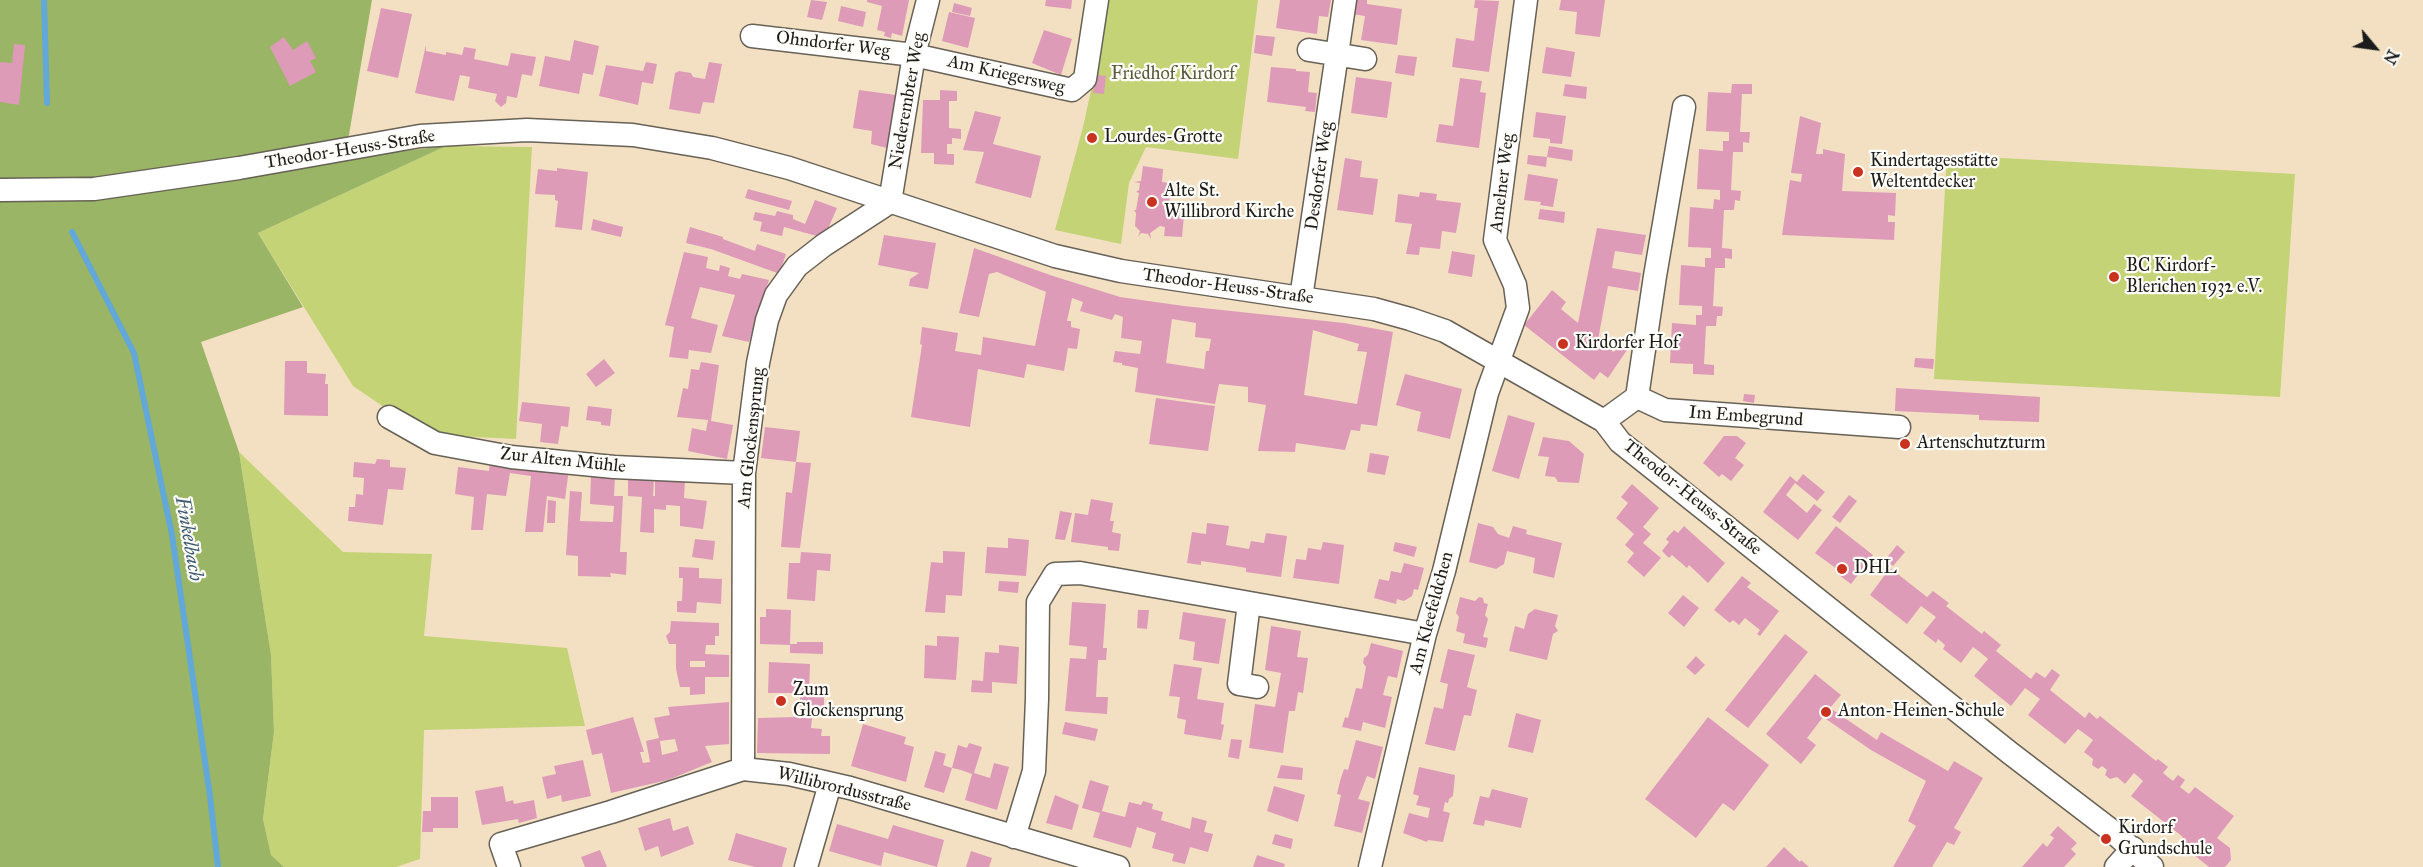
<!DOCTYPE html>
<meta charset="utf-8">
<style>
body{margin:0}
#map{position:relative;width:2423px;height:867px;overflow:hidden;background:#f3e0c3;font-family:"IM FELL Great Primer",serif}
canvas{display:block}
.north{position:absolute;left:2345px;top:18px;width:60px;height:60px;-webkit-text-stroke:4px #fdfcf7;paint-order:stroke;rotate:119deg;font-size:16px;font-weight:700;line-height:24px;text-align:center;color:#1c1c1c}
.north::after{content:'';display:block;margin:auto;width:21px;height:27px;background:#1c1c1c;clip-path:polygon(50% 0,100% 100%,50% 72%,0 100%)}
</style>
<div id="map">
<canvas width="2423" height="867"></canvas>
<div class="north">N</div>
</div>
<script>
const ctx = document.querySelector('canvas').getContext('2d');
ctx.lineJoin = 'round';
function paint(path, color) { ctx.fillStyle = color; ctx.fill(path, 'evenodd'); }
const poly = rows => new Path2D(rows.map(r => 'M' + r).join(''));
function trace(path, color, width, dash) { ctx.strokeStyle = color; ctx.lineWidth = width; ctx.lineCap = dash ? 'butt' : 'round'; ctx.setLineDash(dash || []); ctx.stroke(path); }
function label(font, color, halo, rows, align = 'center') {
  ctx.font = font + ' "IM FELL Great Primer",serif'; ctx.lineWidth = 4.5; ctx.setLineDash([]); ctx.textBaseline = 'middle'; ctx.strokeStyle = halo; ctx.fillStyle = color; for (const [text, x, y, turn = 0] of rows) {
    ctx.save(); ctx.translate(x, y); ctx.rotate((+turn || 0) * Math.PI / 180); ctx.textAlign = isNaN(turn) ? turn : align; if (halo) ctx.strokeText(text, 0, 0); ctx.fillText(text, 0, 0); ctx.restore();
  }
}
paint(poly([
 [1106,0,1258,0,1238,159,1146,147,1129,183,1121,244,1055,230,1083,127,1096,68],
 [446,146,532,147,516,439,453,436,409,424,353,386,258,233],
 [1947,155,2295,174,2280,397,1934,379],
 [239,452,343,552,432,554,424,636,567,648,585,726,424,730,420,859,396,867,284,867,271,855,263,819,274,732,271,655]
]), '#c3d375');
paint(poly([
 [0,0,372,0,345,158,446,146,258,233,303,307,201,342,239,452,271,655,274,732,263,819,271,855,284,867,0,867]
]), '#9ab566');
trace(poly([
 [44,0,47,103],
 [72,232,134,353,172,535,210,796,218,867]
]), '#62a8d8', 6);
paint(poly([
 [811,0,827,2,822,20,807,17],
 [867,0,909,0,902,36,892,33,891,38,884,36,885,32,877,30,882,6,867,2],
 [1046,0,1072,0,1071,9,1045,6],
 [1280,0,1331,0,1328,17,1319,16,1317,34,1276,28],
 [1353,0,1367,0,1367,4,1402,9,1397,45,1361,40,1365,16,1351,14],
 [1475,0,1499,1,1489,72,1452,67,1456,38,1474,41,1478,8,1474,8],
 [1561,0,1605,0,1600,37,1575,34,1577,12,1559,10],
 [954,3,972,8,970,16,952,12],
 [841,6,866,12,863,27,838,21],
 [381,8,412,14,398,78,367,71],
 [949,12,975,18,968,48,942,41],
 [1044,30,1072,39,1061,75,1032,63],
 [1256,35,1275,37,1272,56,1254,53],
 [284,37,293,50,307,41,316,58,310,61,316,72,290,86,270,47],
 [574,40,599,46,593,75,583,73,579,94,539,86,545,56,570,61],
 [14,44,25,45,19,105,0,102,0,62,12,63],
 [426,45,426,51,446,55,446,52,462,55,464,47,476,49,474,59,508,66,511,53,536,57,532,76,522,74,517,98,507,96,506,103,501,107,495,101,497,94,468,88,470,77,460,75,454,101,415,93],
 [1546,47,1575,52,1571,77,1542,73],
 [1398,55,1417,57,1414,76,1395,73],
 [646,62,657,64,653,84,642,82,638,105,599,96,606,65,643,71],
 [709,62,722,64,714,103,703,102,700,114,669,109,675,73,679,71,691,73,693,77,705,79],
 [1271,67,1296,69,1296,71,1310,72,1308,92,1317,93,1315,112,1305,111,1306,107,1267,102],
 [1095,75,1106,76,1104,94,1093,93],
 [1356,77,1392,82,1387,118,1351,113],
 [1460,78,1482,81,1480,92,1486,93,1479,148,1436,142,1439,124,1453,126],
 [1565,84,1587,87,1586,99,1563,96],
 [1732,84,1752,84,1752,94,1742,94,1740,132,1750,132,1749,143,1743,142,1743,152,1733,152,1731,190,1741,191,1740,201,1735,200,1734,210,1724,210,1722,248,1732,249,1732,259,1725,258,1725,268,1715,268,1713,306,1723,307,1722,316,1717,316,1716,326,1706,326,1704,364,1714,365,1714,375,1693,374,1693,364,1670,363,1672,323,1696,325,1696,315,1702,315,1702,306,1679,305,1681,265,1705,267,1705,258,1711,258,1711,248,1688,247,1690,207,1713,209,1714,199,1720,200,1720,190,1697,189,1699,149,1723,151,1723,141,1729,141,1729,132,1706,131,1708,92,1731,93],
 [859,90,896,95,887,148,871,144,872,131,853,128],
 [940,90,957,91,957,101,949,101,949,128,961,129,961,139,952,138,952,144,947,144,947,154,954,154,954,165,934,164,934,153,921,153,923,100,940,100],
 [975,111,1001,117,993,144,1041,156,1031,198,975,183,984,152,963,150],
 [1536,112,1566,116,1562,144,1550,143,1550,139,1533,137],
 [1800,116,1821,123,1816,154,1823,154,1823,149,1845,154,1842,191,1896,193,1895,216,1888,215,1888,222,1895,222,1894,240,1782,235,1790,180,1801,182,1802,174,1791,173],
 [1549,146,1573,150,1572,161,1547,157],
 [1528,155,1547,157,1546,167,1527,164],
 [1345,158,1362,161,1360,177,1378,179,1373,215,1337,210],
 [1143,166,1163,169,1162,182,1177,184,1171,185,1170,194,1175,196,1170,196,1169,204,1174,206,1169,206,1168,214,1184,216,1182,237,1164,236,1165,227,1160,226,1150,233,1151,239,1148,234,1141,233,1138,237,1140,231,1135,226,1136,213,1134,210,1136,210,1139,193,1136,192,1139,190,1140,183,1134,182,1141,181],
 [557,168,588,172,582,230,555,227,558,201,555,200,555,195,535,194,538,169,557,171],
 [1528,174,1558,179,1553,207,1540,205,1541,202,1524,200],
 [748,189,792,201,789,210,745,198],
 [1420,192,1437,194,1436,200,1461,203,1456,233,1442,231,1440,249,1420,247,1419,255,1406,254,1412,224,1395,222,1398,194,1419,197],
 [815,200,837,208,824,238,784,227,782,236,760,231,762,222,753,220,755,212,775,216,777,211,793,215,793,219,805,224],
 [1540,209,1565,212,1564,223,1538,219],
 [593,219,623,227,621,237,591,230],
 [690,227,723,237,723,239,755,251,757,244,786,254,780,272,777,273,711,249,686,243],
 [1597,228,1646,235,1642,255,1615,251,1612,268,1641,273,1638,291,1608,286,1598,340,1614,352,1620,344,1627,350,1608,378,1600,372,1594,380,1524,325,1552,290,1566,302,1561,309,1578,323],
 [884,235,936,243,928,289,909,286,910,279,919,273,878,265],
 [974,248,1053,276,1120,297,1184,306,1344,323,1393,332,1377,426,1361,424,1360,431,1351,430,1345,450,1296,443,1295,452,1258,451,1266,405,1248,402,1248,387,1219,384,1215,404,1135,392,1138,368,1122,365,1122,363,1113,362,1115,351,1140,354,1142,341,1121,338,1123,317,1115,314,1112,320,1080,311,1083,302,1072,298,1067,321,1071,321,1071,327,1080,329,1077,349,1068,348,1064,371,1027,364,1024,378,978,369,970,427,911,417,922,345,920,344,922,327,958,333,955,351,981,355,983,337,1035,346,1046,292,997,272,989,274,979,317,959,313],
 [1172,319,1196,323,1195,337,1211,339,1209,351,1206,351,1204,369,1166,363],
 [1313,330,1359,344,1357,351,1367,352,1357,404,1304,395],
 [1452,251,1475,255,1472,277,1448,273],
 [684,252,708,257,706,268,719,271,720,265,730,268,728,276,740,279,742,274,769,280,749,342,722,336,735,295,700,287,691,318,718,325,711,353,689,350,688,359,669,357,674,327,665,325],
 [1915,358,1934,359,1933,369,1914,367],
 [604,359,615,373,596,387,586,374],
 [285,361,307,361,307,373,326,374,325,384,328,384,328,416,284,415],
 [701,362,719,365,711,421,733,425,727,459,688,451,692,428,706,431,708,420,677,417,683,388,688,389,691,369,699,370],
 [1405,374,1462,389,1450,439,1417,431,1421,412,1396,405],
 [1896,388,2040,397,2039,422,1979,420,1979,415,1895,411],
 [1744,394,1755,395,1754,403,1743,401],
 [1156,398,1215,406,1208,451,1149,444],
 [522,402,570,407,568,427,561,426,558,444,540,442,542,424,519,421],
 [588,406,612,409,610,426,601,425,601,422,586,420],
 [1508,415,1535,423,1519,479,1492,471],
 [765,427,800,431,796,462,761,458],
 [1724,436,1737,436,1746,443,1735,458,1744,465,1731,481,1722,474,1719,477,1703,463],
 [1543,437,1569,441,1584,454,1579,483,1558,482,1555,477,1545,476,1549,457,1538,456],
 [1901,439,1911,440,1910,450,1900,449],
 [1370,453,1389,456,1385,475,1367,472],
 [377,459,390,460,390,467,406,468,403,490,388,489,383,525,348,521,349,507,355,507,356,494,363,495,364,478,353,477,354,462,375,464],
 [490,460,569,469,565,499,547,496,543,532,525,532,531,476,510,473,506,496,487,494,483,530,471,530,474,497,455,494,458,467,489,471],
 [796,462,811,463,800,548,781,547,786,492,792,493],
 [1803,474,1825,492,1817,501,1795,483,1786,495,1807,513,1814,504,1822,510,1798,540,1763,512,1790,476,1797,482],
 [591,475,615,476,614,496,623,496,620,552,627,552,626,575,610,573,611,577,578,576,578,556,566,555,570,491,582,492,580,521,613,522,614,506,590,504],
 [628,477,654,478,653,496,655,496,655,478,685,479,684,498,707,501,703,529,680,526,680,506,666,505,666,510,654,509,654,533,640,532,642,497,628,496],
 [1632,484,1659,508,1643,527,1651,534,1643,543,1661,558,1644,577,1627,562,1634,553,1625,545,1634,534,1616,518,1628,503,1621,497],
 [1849,495,1857,501,1840,523,1832,517],
 [1091,499,1113,503,1110,521,1114,521,1112,532,1121,534,1119,551,1108,550,1108,547,1071,542,1075,513,1088,515],
 [548,500,556,501,555,523,547,523],
 [1060,511,1072,513,1065,540,1055,539],
 [1207,523,1229,526,1226,545,1249,549,1251,541,1264,543,1266,533,1287,536,1281,577,1246,572,1246,568,1235,566,1201,561,1201,565,1187,563,1192,532,1206,534],
 [1478,523,1493,527,1498,534,1509,538,1513,526,1527,530,1526,534,1562,543,1554,578,1533,573,1535,558,1507,551,1504,564,1496,569,1469,562],
 [1684,526,1725,563,1708,583,1689,565,1687,568,1672,555,1669,558,1662,551,1669,542,1666,539,1674,530,1678,533],
 [1836,526,1873,555,1851,584,1835,572,1837,569,1815,553],
 [1008,538,1029,540,1026,576,985,573,987,547,1008,548],
 [695,539,715,541,713,560,692,557],
 [1323,542,1344,545,1339,584,1293,578,1296,559,1306,560,1308,548,1321,550],
 [1395,542,1417,547,1414,557,1393,551],
 [1897,545,1905,552,1893,566,1885,560],
 [943,551,965,552,962,596,946,595,945,613,925,612,931,562,943,563],
 [801,552,831,554,830,571,817,570,815,601,787,599,789,563,800,563],
 [1404,563,1424,568,1418,590,1414,589,1412,596,1404,601,1397,599,1396,604,1374,598,1379,579,1389,581,1391,571,1401,573],
 [679,567,699,568,699,578,722,579,721,604,697,602,696,613,677,612,677,601,682,601,683,578,679,578],
 [1890,568,1927,597,1933,591,1949,603,1946,606,1982,634,1984,631,2001,645,1996,651,2031,679,2036,672,2045,678,2052,669,2060,675,2050,690,2085,718,2089,712,2097,719,2100,716,2156,761,2158,759,2168,767,2163,773,2173,781,2178,775,2185,780,2180,787,2189,794,2195,787,2234,816,2217,838,2230,848,2231,860,2225,867,2209,867,2189,851,2191,849,2181,841,2183,837,2131,796,2143,781,2134,773,2125,784,2117,777,2110,779,2105,775,2107,770,2102,766,2098,769,2092,765,2093,759,2084,752,2093,740,2085,734,2078,729,2065,744,2028,715,2040,699,2025,688,2011,706,1974,676,1988,659,1981,653,1973,647,1961,663,1943,649,1945,645,1938,639,1936,643,1923,633,1936,617,1921,606,1907,624,1870,595],
 [1742,576,1751,583,1747,587,1779,611,1760,636,1757,634,1760,630,1745,618,1739,625,1733,620,1730,623,1714,610],
 [999,581,1019,582,1018,593,998,591],
 [1683,595,1699,608,1684,627,1668,613],
 [1460,597,1475,601,1479,597,1483,598,1484,603,1488,604,1485,615,1488,619,1483,637,1488,638,1486,648,1463,643,1465,634,1456,631,1459,617,1456,613],
 [1072,602,1106,604,1103,648,1107,648,1106,660,1098,660,1096,697,1108,697,1107,714,1065,711,1070,658,1086,659,1087,647,1069,645],
 [766,609,791,610,790,644,797,644,797,642,823,642,823,654,790,653,790,645,760,644,760,617,766,617],
 [1535,609,1558,615,1555,626,1558,631,1553,634,1547,660,1509,651,1515,626,1524,629,1528,614],
 [1138,610,1149,610,1147,629,1137,628],
 [1183,612,1226,619,1219,664,1193,660,1195,642,1179,639],
 [671,621,719,623,719,636,715,636,715,645,706,645,705,654,729,655,729,677,705,677,705,694,690,695,690,687,680,687,676,669,676,644,669,644,666,636,670,632],
 [690,661,705,661,705,667,690,667],
 [1271,626,1301,631,1297,657,1308,658,1303,693,1298,692,1295,711,1289,711,1283,753,1249,748,1255,704,1275,707,1281,673,1265,670],
 [1785,634,1808,652,1748,728,1725,710],
 [937,636,959,637,956,680,924,678,925,645,937,646],
 [1371,643,1403,651,1397,678,1388,676,1383,695,1392,697,1385,728,1363,722,1361,731,1342,727,1345,717,1348,718,1356,688,1362,689,1366,667,1363,663,1364,658,1368,655],
 [999,645,1019,647,1017,684,992,682,992,693,971,692,972,680,983,681,985,652,999,653],
 [1448,649,1475,655,1467,687,1477,690,1471,716,1464,715,1455,751,1425,744,1434,707,1443,709,1448,684,1440,682],
 [1696,656,1705,665,1695,675,1686,667],
 [769,662,810,664,809,692,824,693,824,706,800,705,800,693,768,693],
 [1174,664,1202,668,1197,699,1224,703,1221,724,1224,725,1221,740,1184,734,1186,720,1177,718,1180,697,1169,696],
 [1815,674,1841,695,1830,708,1877,740,1881,732,1948,771,1954,761,1983,778,1954,828,1961,832,1954,845,1947,842,1932,867,1893,867,1916,826,1908,821,1926,781,1871,750,1823,717,1807,738,1816,745,1801,764,1766,734],
 [729,702,729,744,705,746,712,762,668,780,611,793,602,753,592,755,586,730,633,717,644,752,640,752,643,763,650,762,646,741,659,738,654,718,670,715,668,707],
 [675,739,678,751,662,755,660,741],
 [1516,713,1541,720,1533,753,1508,747],
 [795,717,812,718,811,728,822,729,821,736,830,736,830,754,757,753,758,718],
 [1708,717,1769,765,1734,811,1723,803,1696,838,1645,799],
 [1065,722,1098,729,1095,741,1062,734],
 [863,724,906,737,904,744,914,747,906,782,851,766],
 [1231,739,1242,740,1239,759,1228,757],
 [1356,740,1383,747,1375,779,1367,776,1358,799,1370,802,1362,833,1334,826,1341,795,1337,794,1340,781,1344,769,1348,770],
 [969,743,982,747,974,773,990,778,994,763,1009,767,997,810,965,800,972,774,961,770,952,768,944,793,924,787,935,751,946,754,943,765,952,768,958,745,967,748],
 [583,760,591,796,562,802,561,795,547,799,542,777,556,774,554,766],
 [1281,765,1303,768,1302,780,1277,778],
 [1419,767,1455,775,1453,796,1449,799,1448,803,1445,802,1443,811,1450,813,1443,842,1428,840,1427,842,1403,833,1409,813,1428,818,1430,808,1416,805,1419,796,1413,794],
 [1090,780,1109,786,1102,811,1125,817,1129,802,1141,805,1143,801,1153,804,1152,809,1163,812,1161,820,1190,829,1192,817,1207,821,1204,832,1213,834,1208,852,1190,847,1185,864,1172,861,1174,854,1152,848,1156,833,1137,827,1131,848,1093,837,1100,813,1082,808],
 [503,786,506,802,513,800,514,804,534,800,537,818,519,823,518,819,482,825,475,791],
 [1274,786,1305,795,1298,822,1267,811],
 [1492,789,1528,798,1521,828,1485,820,1484,826,1473,824,1480,796,1489,798],
 [1055,795,1079,805,1072,830,1046,823],
 [431,797,458,797,458,828,433,828,433,832,422,832,423,811,431,811],
 [670,818,673,831,688,826,694,844,661,857,658,846,645,851,638,828],
 [837,824,888,839,893,825,944,840,937,867,884,852,881,866,829,851],
 [2058,826,2077,843,2071,849,2076,854,2064,867,2022,867,2043,843,2047,847,2054,838,2050,835],
 [736,833,787,848,782,867,755,867,728,860],
 [1275,834,1293,839,1291,849,1272,844],
 [1784,847,1800,862,1801,860,1809,867,1766,867],
 [600,850,607,867,585,867,581,857],
 [971,851,992,858,989,867,966,867],
 [1257,855,1285,864,1284,867,1253,867]
]), '#dd9bb8');
const minor = poly([
 [752,36,914,55,1072,90,1085,79,1097,0],
 [1309,50,1365,59],
 [0,190,94,189,239,168,420,136,527,130,633,135,712,148,789,168,1055,256,1121,271,1374,309,1410,319,1445,331,1604,421,1620,442,2010,753,2112,831,2152,867],
 [1301,298,1345,0],
 [1637,397,1655,276,1684,107],
 [389,417,435,443,511,457,614,467,744,473],
 [1604,421,1637,397,1665,410,1899,427],
 [1249,603,1239,684,1257,687],
 [743,769,744,473,758,363,767,320,776,295,797,266,824,245,890,202,914,55,928,0],
 [1014,837,1034,771,1037,699,1038,602,1055,574,1080,573,1425,634],
 [509,867,501,844,611,812,743,769,789,774,850,788,1118,867],
 [806,867,830,784],
 [1370,867,1425,634,1444,571,1487,393,1518,308,1515,285,1495,240,1526,0],
 [2116,867,2133,848]
]);
trace(minor, '#676156', 25);
trace(minor, '#fff', 22);
for (const [x, y, r, color] of [
 [1092,138,6,"#c8321e"],
 [1858,172,6,"#c8321e"],
 [1152,202,6,"#c8321e"],
 [2114,277,6,"#c8321e"],
 [1563,344,6,"#c8321e"],
 [1905,444,6,"#c8321e"],
 [1842,569,6,"#c8321e"],
 [781,701,6,"#c8321e"],
 [1826,712,6,"#c8321e"],
 [2106,839,6,"#c8321e"]
]) { const dot = new Path2D(); dot.arc(x, y, r, 0, 2 * Math.PI); ctx.fillStyle = color; ctx.fill(dot); trace(dot, '#fdfcf7', 2); }
label('18px', '#1c1c1c', '#fdfcf7', [
 ["Ohndorfer Weg",833,45,7],
 ["Am Kriegersweg",1006,75,13],
 ["Niederembter Weg",908,101,-80],
 ["Theodor-Heuss-Straße",350,150,-9],
 ["Desdorfer Weg",1320,176,-82],
 ["Amelner Weg",1503,183,-83],
 ["Theodor-Heuss-Straße",1228,287,8],
 ["Im Embegrund",1746,417,4],
 ["Am Glockensprung",752,438,-84],
 ["Zur Alten Mühle",563,461,6],
 ["Theodor-Heuss-Straße",1692,498,39],
 ["Am Kleefeldchen",1432,613,-75],
 ["Willibrordusstraße",844,790,14]
]);
label('18px', '#565c3b', '#fdfcf7', [
 ["Friedhof Kirdorf",1173,75]
]);
label('18px', '#1c1c1c', '#fdfcf7', [
 ["Lourdes-Grotte",1104,138],
 ["Kindertagesstätte",1870,162],
 ["Weltentdecker",1870,183],
 ["Alte St.",1164,192],
 ["Willibrord Kirche",1164,213],
 ["BC Kirdorf-",2126,267],
 ["Blerichen 1932 e.V.",2126,288],
 ["Kirdorfer Hof",1575,344],
 ["Artenschutzturm",1917,444],
 ["DHL",1854,569],
 ["Zum",793,691],
 ["Glockensprung",793,712],
 ["Anton-Heinen-Schule",1838,712],
 ["Kirdorf",2118,829],
 ["Grundschule",2118,850]
], 'left');
label('italic 20px', '#3c5b71', '#fdfcf7', [
 ["Finkelbach",188,539,80]
]);
</script>
